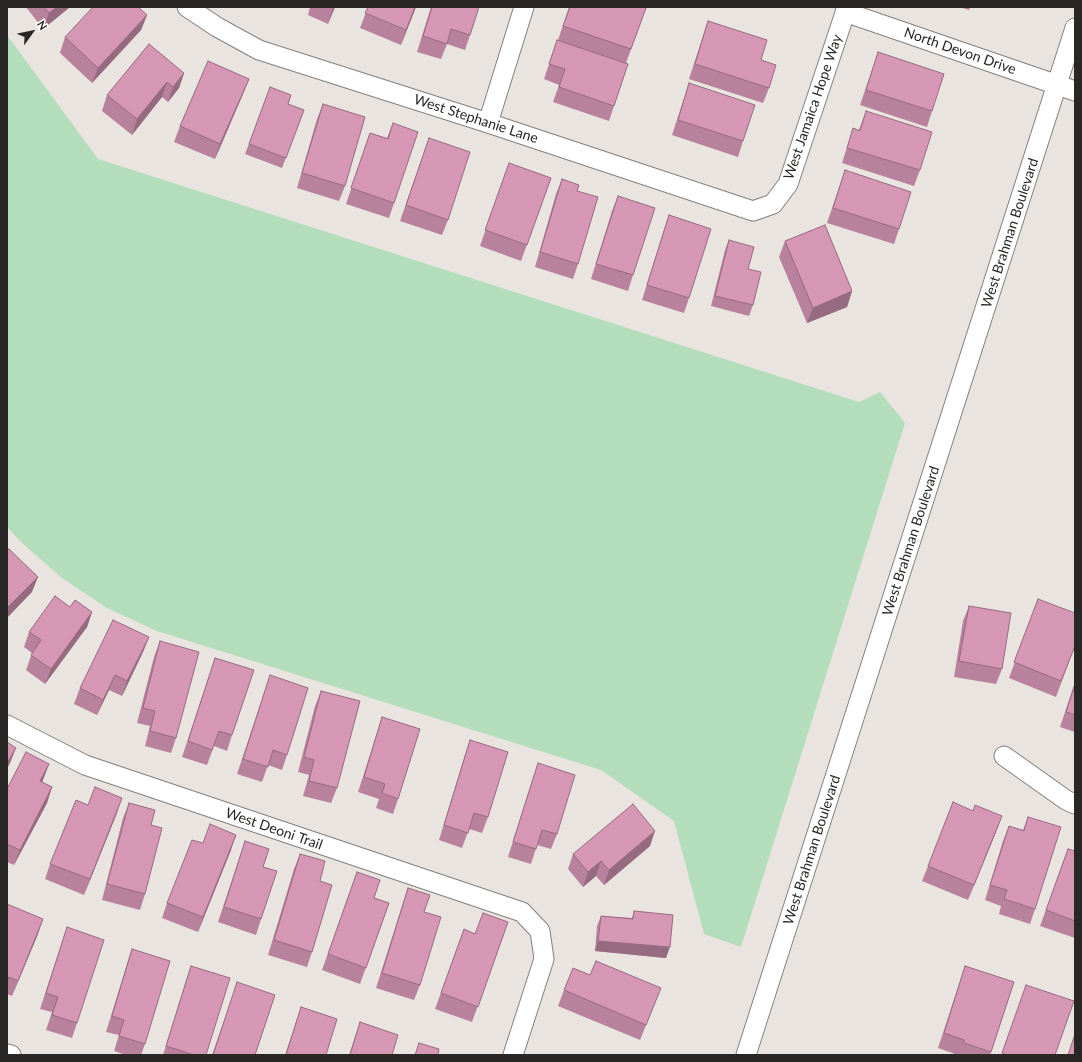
<!DOCTYPE html>
<style>
body{margin:0}
#map{position:relative;width:1082px;height:1062px;overflow:hidden;background:#e9e4e0;font-family:Lato,sans-serif}
canvas{display:block}
.frame{position:absolute;inset:0;border:8px solid #282725;pointer-events:none}
.north{position:absolute;left:12px;top:12px;width:40px;height:40px;-webkit-text-stroke:3px #fff;paint-order:stroke;rotate:57deg;font-size:11px;font-weight:700;line-height:16px;text-align:center;color:#282725}
.north::after{content:'';display:block;margin:auto;width:14px;height:18px;background:#282725;clip-path:polygon(50% 0,100% 100%,50% 72%,0 100%)}
</style>
<div id="map">
<canvas width="1082" height="1062"></canvas>
<div class="frame"></div>
<div class="north">N</div>
</div>
<script>
const ctx = document.querySelector('canvas').getContext('2d');
ctx.lineJoin = 'round';
function paint(path, color) { ctx.fillStyle = color; ctx.fill(path, 'evenodd'); }
const poly = rows => new Path2D(rows.map(r => 'M' + r).join(''));
function trace(path, color, width, dash) { ctx.strokeStyle = color; ctx.lineWidth = width; ctx.lineCap = dash ? 'butt' : 'round'; ctx.setLineDash(dash || []); ctx.stroke(path); }
function label(font, color, halo, rows, align = 'center') {
  ctx.font = font + ' Lato,sans-serif'; ctx.lineWidth = 4; ctx.setLineDash([]); ctx.textBaseline = 'middle'; ctx.strokeStyle = halo; ctx.fillStyle = color; for (const [text, x, y, turn = 0] of rows) {
    ctx.save(); ctx.translate(x, y); ctx.rotate((+turn || 0) * Math.PI / 180); ctx.textAlign = isNaN(turn) ? turn : align; if (halo) ctx.strokeText(text, 0, 0); ctx.fillText(text, 0, 0); ctx.restore();
  }
}
paint(poly([
 [7,35,98,159,859,402,880,392,905,423,741,947,704,934,674,821,601,770,157,631,107,608,62,578,21,542,7,527]
]), '#b3ddbb');
const street = poly([
 [187,7,217,27,259,50,488,123,753,211,773,204,788,184,847,7],
 [845,12,1075,91],
 [488,123,524,7],
 [7,725,85,765,522,912,540,931,544,959,513,1055],
 [1004,756,1066,800,1075,804],
 [7,1054,11,1055],
 [746,1055,1075,28]
]);
trace(street, '#84807d', 21);
trace(street, '#fff', 19);
paint(poly([
 [26,7,70,7,43,29],
 [310,7,335,7,328,24,308,15],
 [368,7,416,7,401,45,360,28],
 [431,7,479,7,470,35,465,50,447,44,441,59,417,52],
 [569,7,644,7,646,8,626,63,614,106,609,121,553,102,559,85,544,79,557,40,558,40],
 [959,7,970,7,969,10],
 [147,15,141,30,92,83,60,53,65,37],
 [708,21,761,60,769,88,763,103,689,79,703,36],
 [878,52,932,111,927,127,860,105],
 [184,73,179,88,168,102,162,97,132,135,102,111,107,95],
 [249,79,243,94,215,159,174,142,180,126],
 [689,83,743,141,738,157,672,135],
 [270,87,288,104,304,110,282,168,245,154],
 [323,104,345,186,339,201,297,188,317,119],
 [866,111,920,170,914,186,842,163,848,144,853,128,859,130],
 [393,123,394,203,389,218,346,204,370,133,387,138],
 [429,138,448,220,442,235,400,221],
 [509,163,551,178,521,261,480,246],
 [845,170,899,229,894,244,827,223],
 [562,179,577,191,578,264,573,279,535,267,556,194],
 [618,196,633,275,628,291,591,279,612,211],
 [669,215,689,298,684,313,642,300,664,230],
 [729,240,748,269,753,305,749,316,711,306,725,250],
 [785,241,852,291,847,307,807,323,779,257],
 [1038,599,1075,646,1056,697,1009,678],
 [969,606,1002,669,996,684,954,677,963,621],
 [70,607,92,612,87,627,45,684,26,670,32,653,24,647,29,632],
 [149,637,143,652,122,696,109,690,97,715,74,704,80,688],
 [160,641,176,738,171,753,145,746,150,726,137,723,154,657],
 [215,658,232,735,227,751,214,746,207,765,182,757],
 [270,675,287,755,282,770,268,765,262,782,237,774],
 [1075,682,1075,732,1060,727],
 [321,691,337,788,331,803,303,796,309,775,298,772,315,706],
 [382,717,398,799,393,814,376,808,379,799,358,792,377,733],
 [470,740,488,817,482,833,469,829,462,848,439,840,465,755],
 [538,763,557,834,551,849,537,845,531,864,508,857,533,778],
 [49,764,42,782,52,787,47,803,14,865,7,862,7,789],
 [129,803,151,825,145,894,140,910,102,900,123,818],
 [88,805,117,813,84,895,45,879,50,864],
 [973,811,996,832,968,900,922,881,928,866],
 [1028,817,1035,909,1030,924,999,914,1001,906,985,900,1003,841,1009,826,1023,830],
 [245,841,263,867,261,919,256,935,218,922],
 [203,843,231,850,198,932,162,918,167,903],
 [650,846,604,885,596,876,583,887,568,869,573,854],
 [1068,849,1075,851,1075,938,1040,926],
 [300,854,320,881,312,952,307,967,268,955,294,869],
 [357,872,374,898,389,903,360,984,322,970],
 [408,888,424,912,420,985,414,1000,376,988,403,903],
 [7,904,38,934,12,996,7,994],
 [634,911,666,958,595,951,597,926,601,916,632,918],
 [508,922,472,1022,435,1009,464,929,475,934],
 [67,927,77,1023,72,1038,46,1030,52,1012,40,1009],
 [132,949,145,1044,141,1055,126,1055,114,1051,119,1035,106,1032,127,964],
 [191,966,206,1055,163,1055,186,981],
 [965,966,1014,982,990,1055,958,1055,938,1048],
 [590,975,655,1003,640,1040,558,1006,564,990],
 [237,982,255,1055,212,1055,232,998],
 [301,1007,326,1055,285,1055],
 [360,1022,392,1055,349,1055]
]), '#b8829c');
paint(poly([
 [57,7,70,7,43,29,49,13],
 [334,7,335,7,328,24,333,8],
 [415,7,416,7,401,45,406,30],
 [147,15,141,30,92,83,98,68],
 [184,73,179,88,168,102,173,87],
 [249,79,243,94,215,159,220,144],
 [167,82,162,97,132,135,137,119],
 [852,291,847,307,807,323,813,308],
 [38,577,32,592,7,618,7,608],
 [92,612,87,627,45,684,51,669],
 [149,637,143,652,122,696,127,681],
 [115,675,109,690,97,715,103,700],
 [16,748,10,763,7,769,7,763],
 [49,764,43,780,35,797,40,781],
 [52,787,47,803,14,865,20,850],
 [122,798,117,813,84,895,90,879],
 [1002,816,996,832,968,900,974,885],
 [655,831,650,846,604,885,609,870],
 [236,835,231,850,198,932,203,917],
 [601,861,596,876,583,887,588,872],
 [43,919,38,934,12,996,18,981],
 [598,941,670,947,666,958,595,951]
]), '#966a7f');
const building = poly([
 [44,7,57,7,49,13,44,7],
 [93,7,138,7,147,15,98,68,65,37,93,7],
 [368,7,415,7,406,30,365,13,368,7],
 [432,7,479,7,470,35,451,29,447,44,423,36,432,7],
 [570,7,644,7,646,8,631,49,563,26,570,7],
 [708,21,767,40,761,60,776,65,769,88,695,64,708,21],
 [557,40,628,64,614,106,559,87,565,69,549,64,557,40],
 [149,44,184,73,173,87,167,82,137,119,107,95,149,44],
 [878,52,944,74,932,111,866,90,878,52],
 [208,61,249,79,220,144,180,126,208,61],
 [689,83,755,105,743,141,678,120,689,83],
 [270,87,291,95,288,104,304,110,286,158,249,144,270,87],
 [323,104,365,117,345,186,302,173,323,104],
 [866,111,932,132,920,170,847,148,853,128,860,131,866,111],
 [393,123,418,132,394,203,351,188,370,133,388,139,393,123],
 [429,138,470,152,448,220,406,205,429,138],
 [509,163,551,178,527,245,485,230,509,163],
 [845,170,911,192,899,229,833,208,845,170],
 [562,179,579,185,577,191,598,197,578,264,540,252,562,179],
 [618,196,655,208,633,275,596,264,618,196],
 [669,215,711,229,689,298,647,285,669,215],
 [825,225,852,291,813,308,785,241,825,225],
 [729,240,754,247,748,269,761,272,753,305,715,296,729,240],
 [9,549,38,577,7,608,7,551,9,549],
 [55,596,70,607,75,600,92,612,51,669,31,655,41,640,29,632,55,596],
 [1038,599,1075,613,1075,646,1061,681,1014,662,1038,599],
 [969,606,1011,613,1002,669,959,661,969,606],
 [113,620,149,637,127,681,115,675,103,700,80,688,113,620],
 [160,641,199,652,176,738,150,731,155,711,143,708,160,641],
 [215,658,254,670,232,735,219,731,212,750,188,741,215,658],
 [270,675,308,688,287,755,273,750,268,767,243,759,270,675],
 [1075,684,1075,715,1066,712,1075,684],
 [321,691,360,701,337,788,309,781,314,760,304,757,321,691],
 [382,717,420,729,398,799,382,793,385,784,364,777,382,717],
 [470,740,508,752,488,817,474,813,468,833,444,825,470,740],
 [7,742,16,748,7,763,7,742],
 [26,752,49,764,40,781,52,787,20,850,7,844,7,789,26,752],
 [538,763,575,775,557,834,542,830,536,849,513,842,538,763],
 [95,787,122,798,90,879,50,864,76,800,88,805,95,787],
 [953,802,973,811,975,805,1002,816,974,885,928,866,953,802],
 [129,803,155,810,151,825,162,828,145,894,107,884,129,803],
 [633,804,655,831,609,870,601,861,588,872,573,854,633,804],
 [1028,817,1061,827,1035,909,1004,899,1007,890,990,885,1009,826,1024,831,1028,817],
 [210,824,236,835,203,917,167,903,192,840,203,843,210,824],
 [245,841,269,849,263,867,277,871,261,919,224,907,245,841],
 [1068,849,1075,851,1075,921,1046,910,1068,849],
 [300,854,325,861,320,881,332,885,312,952,274,940,300,854],
 [357,872,380,880,374,898,389,903,366,968,328,954,357,872],
 [408,888,430,895,424,912,441,917,420,985,382,973,408,888],
 [7,904,43,919,18,981,9,977,7,983,7,904],
 [634,911,673,915,670,947,598,941,601,916,633,919,634,911],
 [483,913,508,922,478,1007,441,993,464,929,475,934,483,913],
 [67,927,104,940,77,1023,52,1015,58,997,46,993,67,927],
 [132,949,170,961,145,1044,119,1036,124,1020,112,1016,132,949],
 [596,961,661,988,646,1025,564,990,573,968,590,975,596,961],
 [191,966,230,978,206,1055,194,1055,166,1046,191,966],
 [965,966,1014,982,991,1052,964,1043,964,1040,944,1033,965,966],
 [237,982,275,995,255,1055,213,1055,237,982],
 [1026,985,1074,1001,1055,1055,1007,1055,1002,1053,1026,985],
 [301,1007,337,1019,326,1055,286,1055,301,1007],
 [360,1022,398,1035,392,1055,350,1055,360,1022],
 [1075,1034,1075,1055,1068,1055,1075,1034],
 [419,1043,439,1049,438,1055,415,1055,419,1043]
]);
paint(building, '#d697b5');
trace(building, '#966a7f', 1);
label('14px', '#282725', '#fff', [
 ["North Devon Drive",960,51,19],
 ["West Jamaica Hope Way",813,107,-71],
 ["West Stephanie Lane",476,119,18],
 ["West Brahman Boulevard",1010,233,-72],
 ["West Brahman Boulevard",911,541,-72],
 ["West Deoni Trail",274,829,19],
 ["West Brahman Boulevard",812,850,-72]
]);
</script>
